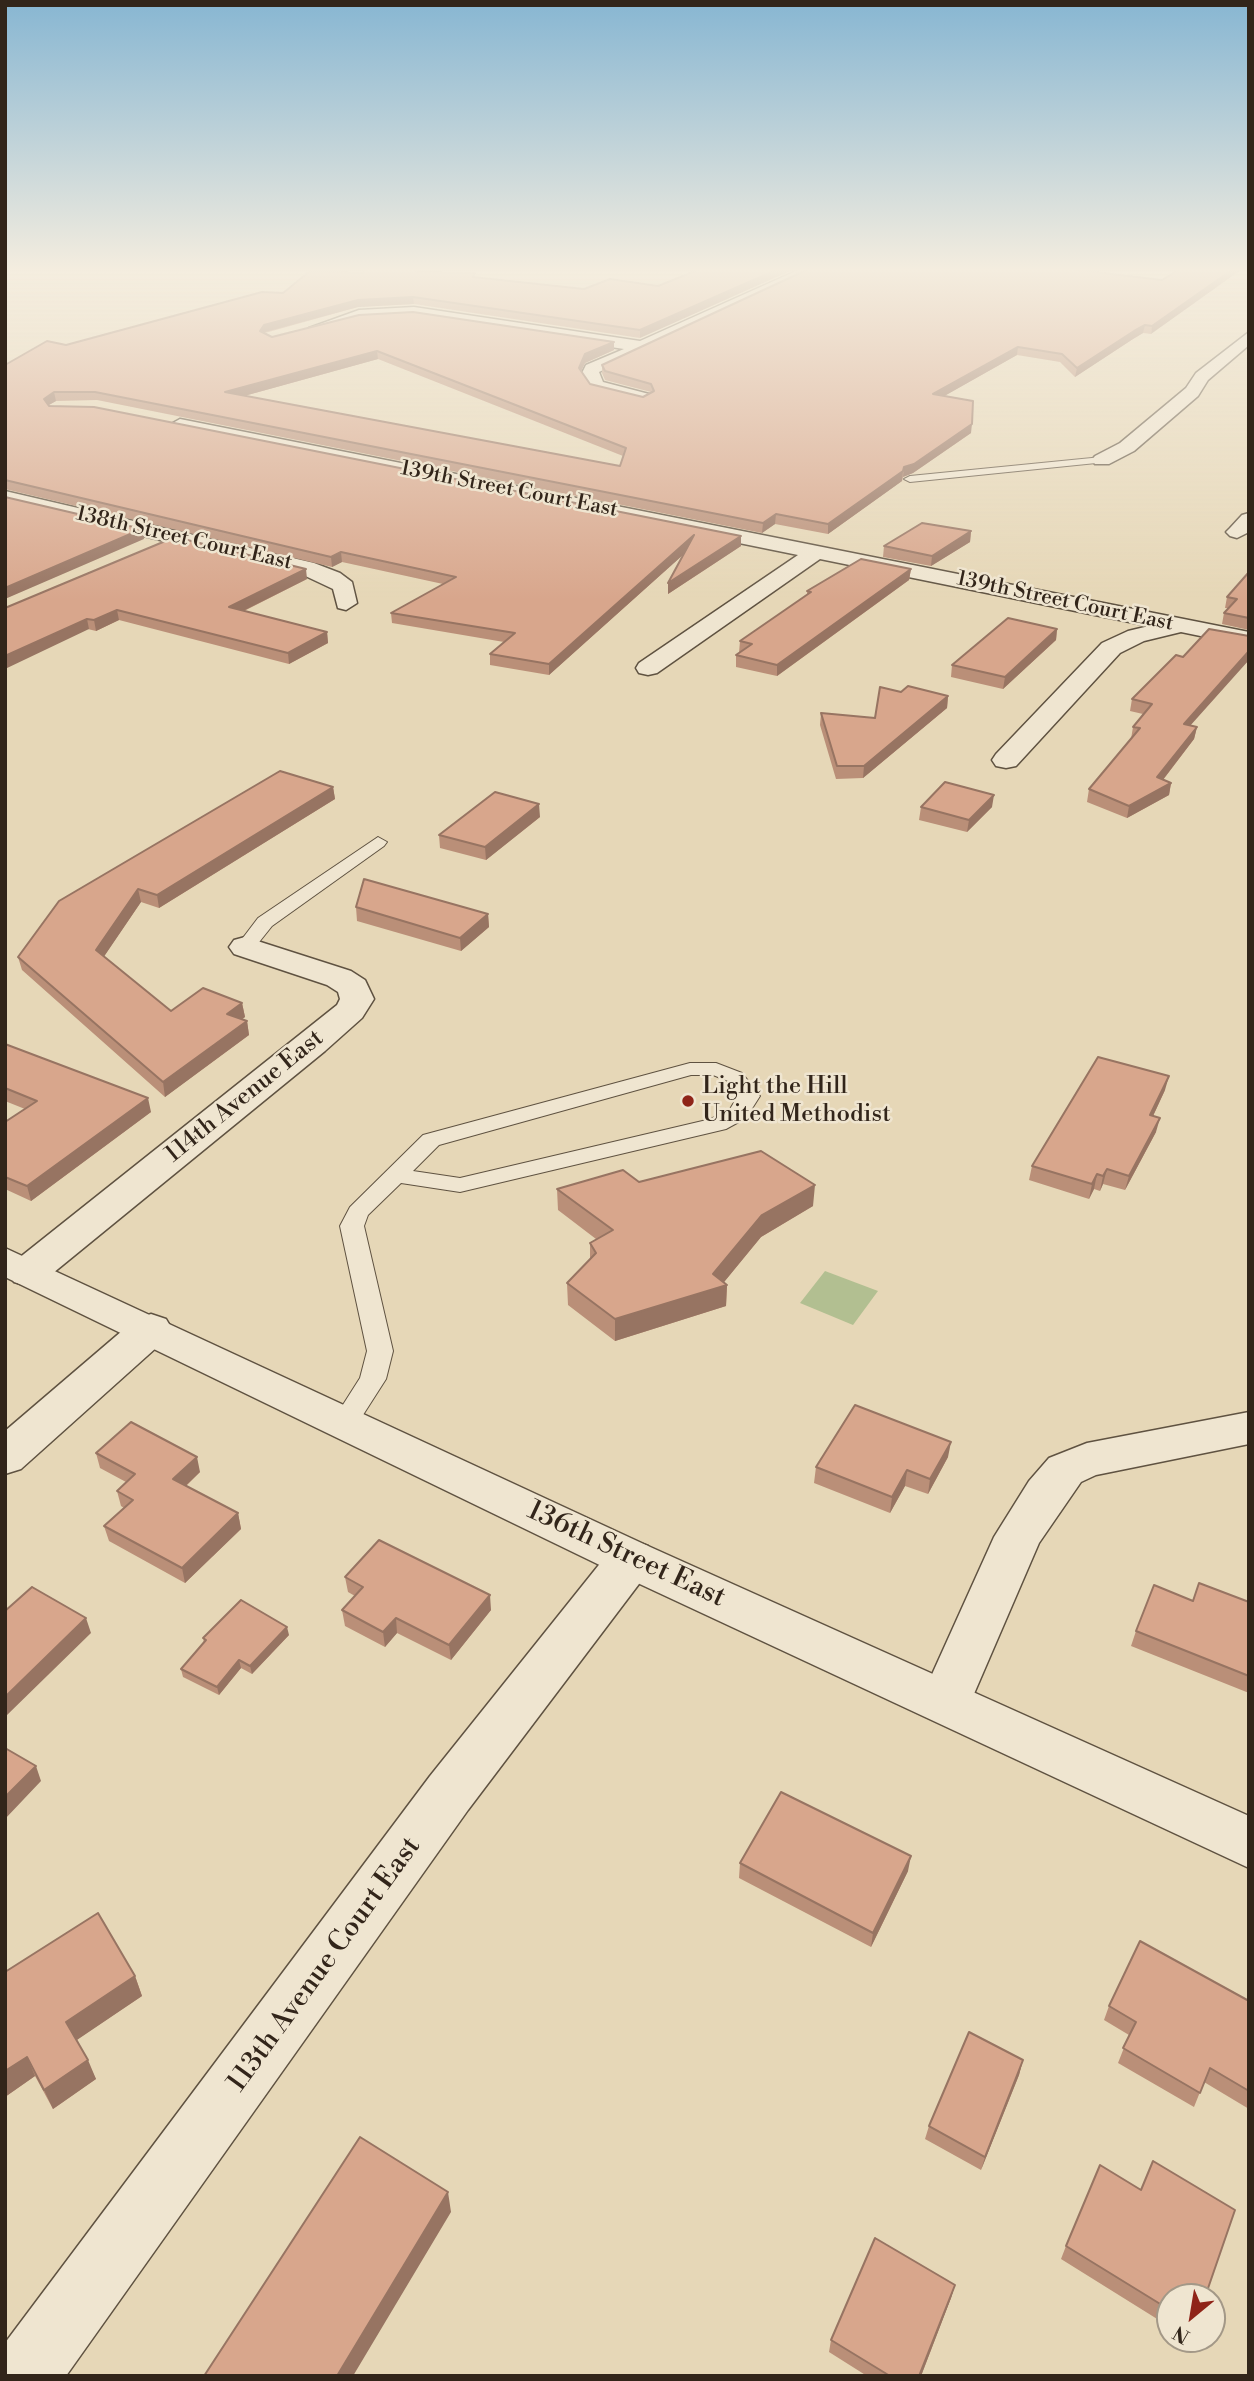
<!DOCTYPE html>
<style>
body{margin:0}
#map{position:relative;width:1254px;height:2381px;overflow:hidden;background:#e6d7b7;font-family:"Libre Bodoni",serif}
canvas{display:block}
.frame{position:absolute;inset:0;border:7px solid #32251a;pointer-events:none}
.north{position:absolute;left:1156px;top:2283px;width:70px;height:70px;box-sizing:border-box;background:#efe5d0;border:2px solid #a39887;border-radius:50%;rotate:210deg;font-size:19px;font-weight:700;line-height:28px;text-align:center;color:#32251a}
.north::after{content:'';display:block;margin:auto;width:24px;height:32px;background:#8f2418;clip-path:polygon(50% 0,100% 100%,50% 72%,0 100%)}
</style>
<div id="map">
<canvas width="1254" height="2381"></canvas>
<div class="frame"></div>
<div class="north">N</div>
</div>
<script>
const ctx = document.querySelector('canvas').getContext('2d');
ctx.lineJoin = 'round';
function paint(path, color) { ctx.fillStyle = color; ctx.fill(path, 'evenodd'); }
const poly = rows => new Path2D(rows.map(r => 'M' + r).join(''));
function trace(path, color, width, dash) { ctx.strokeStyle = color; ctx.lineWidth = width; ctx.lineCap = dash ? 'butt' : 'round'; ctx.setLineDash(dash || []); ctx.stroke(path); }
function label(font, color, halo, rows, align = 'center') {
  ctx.font = font + ' "Libre Bodoni",serif'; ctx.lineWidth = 5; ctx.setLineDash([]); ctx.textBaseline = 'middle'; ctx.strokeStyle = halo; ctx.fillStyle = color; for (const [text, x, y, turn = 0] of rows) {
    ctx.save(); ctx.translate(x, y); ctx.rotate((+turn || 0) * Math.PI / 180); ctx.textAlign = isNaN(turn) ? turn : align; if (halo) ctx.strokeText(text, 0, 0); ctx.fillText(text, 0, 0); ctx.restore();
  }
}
paint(poly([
 [825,1271,878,1291,853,1325,800,1303]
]), '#b2bf91');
const service = poly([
 [1102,457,1106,458,1106,462,910,482,904,479,910,476,1102,457],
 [378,837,387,842,384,846,272,926,252,951,238,951,236,947,258,918,378,837],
 [690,1063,716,1063,742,1073,760,1096,746,1118,726,1129,460,1192,401,1183,368,1215,364,1226,393,1351,386,1379,354,1429,345,1432,336,1429,332,1422,360,1378,367,1351,340,1226,350,1207,423,1135,690,1063],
 [691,1075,713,1075,728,1081,738,1096,730,1109,711,1119,460,1178,413,1171,439,1145,691,1075]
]);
const minor = poly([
 [805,267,823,267,599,372,603,382,649,394,652,398,649,402,643,403,591,390,581,375,586,365,624,349,414,317,360,320,317,333,309,328,359,310,414,307,640,341,805,267],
 [1249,332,1249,345,1208,380,1198,396,1134,451,1109,464,1095,464,1092,460,1095,456,1120,443,1186,388,1196,373,1249,332],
 [180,419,1249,632,1249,646,1181,632,1144,641,1120,653,1016,766,1006,768,996,766,992,760,996,754,1102,643,1128,631,1149,626,820,559,657,673,648,675,639,673,636,668,639,663,798,555,174,428,171,424,180,419],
 [5,491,314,563,340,573,352,582,357,603,346,610,338,608,333,589,299,573,5,503,5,491],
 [1249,513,1249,532,1237,538,1230,536,1226,532,1230,528,1242,515,1249,513],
 [245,937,351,971,365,980,374,999,362,1018,325,1051,42,1282,28,1286,14,1282,8,1272,14,1262,337,1005,340,999,338,992,327,985,234,954,229,947,234,940,245,937],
 [151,1314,166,1319,172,1329,166,1339,21,1469,5,1474,5,1431,136,1319,151,1314],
 [1249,1412,1249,1444,1096,1475,1081,1482,1039,1543,964,1717,946,1723,928,1717,920,1701,994,1537,1029,1481,1049,1458,1087,1443,1249,1412],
 [631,1540,648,1546,655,1559,648,1572,468,1810,66,2376,5,2376,5,2343,430,1776,614,1546,631,1540]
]);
const tertiary = poly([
 [5,1248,648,1546,1249,1816,1249,1868,614,1572,5,1277,5,1248]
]);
trace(service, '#5f5241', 2);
trace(minor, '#5f5241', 3);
trace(tertiary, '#5f5241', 3);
paint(service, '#efe5d0');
paint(minor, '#efe5d0');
paint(tertiary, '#efe5d0');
paint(poly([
 [1061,268,1162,280,1151,334,1143,333,1133,339,1075,377,1060,362,1017,355,944,396,971,433,913,473,903,477,902,481,828,534,775,524,762,533,97,400,56,401,49,405,741,536,741,546,668,594,684,554,549,675,490,665,490,654,504,642,392,623,391,613,443,584,342,562,332,567,5,489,5,365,66,345,363,273,418,272,476,277,584,289,658,286,640,338,414,304,358,307,265,333,272,337,614,342,614,350,585,363,581,371,590,384,643,397,651,392,605,380,602,373,602,365],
 [378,359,623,456,620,466,244,396],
 [971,531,970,542,931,566,883,557,884,546],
 [911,569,909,580,777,676,736,667,736,655,739,653,740,641,807,595,807,591],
 [1249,572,1249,630,1222,624,1224,613,1228,608,1225,608,1227,597],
 [307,579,244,611,327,632,328,643,289,664,119,620,96,631,5,609],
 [1057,629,1056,640,1003,689,951,677,952,665],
 [1183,657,1191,726,1197,727,1194,739,1163,780,1171,783,1169,795,1127,818,1087,802,1089,789,1131,739,1133,727,1143,714,1130,711,1132,699],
 [901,692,948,696,947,708,863,778,836,779,820,725,821,713,875,718],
 [333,787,335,799,159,908,141,902,104,956,171,1011,242,1003,245,1017,242,1019,247,1021,249,1035,165,1097,22,970,18,957,59,901],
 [921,807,992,807,967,832,919,820],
 [540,817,486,860,440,848,439,835],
 [356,907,488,914,489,927,461,951,357,921],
 [5,1044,151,1112,31,1201,5,1189,5,1122,25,1109,5,1101],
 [1165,1090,1153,1116,1156,1132,1125,1190,1103,1184,1100,1191,1094,1189,1089,1199,1029,1180,1032,1166],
 [639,1182,813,1206,761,1237,724,1282,727,1285,726,1306,615,1341,568,1305,567,1283,590,1260,590,1243,596,1239,558,1210,557,1189],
 [96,1453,200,1472,186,1486,238,1513,241,1529,185,1583,109,1541,104,1526,124,1508,121,1506,117,1491,126,1482,100,1468],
 [948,1457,928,1494,905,1486,890,1513,814,1483,816,1467],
 [345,1577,491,1610,451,1660,397,1633,385,1647,345,1626,342,1610,355,1596,348,1592],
 [1193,1601,1249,1602,1249,1693,1131,1646,1136,1631],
 [289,1635,252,1674,241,1668,219,1695,183,1677,181,1669,204,1643,203,1638],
 [740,1863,908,1871,871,1947,739,1878],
 [5,1972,135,1976,142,1996,76,2040,96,2079,53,2109,35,2076,5,2097],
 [1249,2001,1249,2109,1204,2082,1194,2107,1118,2063,1129,2035,1104,2020,1109,2006],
 [1023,2060,1019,2075,981,2170,925,2139,929,2126],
 [1066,2246,1170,2297,1170,2327,1061,2259],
 [955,2285,951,2298,921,2376,867,2376,829,2352,831,2340]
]), '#ba8f78');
paint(poly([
 [783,267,799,267,640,338,640,330],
 [1236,267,1245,267,1151,334,1152,326],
 [413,297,414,304,358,307,265,332,261,339,260,331,264,325,358,300],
 [1145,325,1143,333,1133,339,1075,377,1077,368,1134,331],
 [614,342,614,350,585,363,579,376,579,368,585,354],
 [1018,347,1017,355,932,403,933,394],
 [377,351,378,359,226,401,225,392],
 [54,392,56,401,45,407,44,399],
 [972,424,971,433,913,473,903,477,904,467],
 [903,471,902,481,828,534,828,524],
 [776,514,775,524,762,533,763,523],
 [142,529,144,539,5,599,5,588],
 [971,531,970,542,931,566,932,556],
 [694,535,694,545,549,675,549,664],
 [741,536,741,546,668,594,668,583],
 [341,552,342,562,332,567,331,557],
 [306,569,307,579,231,617,229,607],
 [911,569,909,580,777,676,777,665],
 [117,610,119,620,96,631,94,620],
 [87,619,89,629,5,669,5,656],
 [1057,629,1056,640,1003,689,1005,677],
 [327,632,328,643,289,664,288,653],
 [1249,651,1249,660,1181,736,1184,724],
 [948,696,947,708,863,778,864,766],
 [1197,727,1194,739,1155,790,1157,777],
 [1171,783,1169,795,1127,818,1129,806],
 [333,787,335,799,159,908,157,895],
 [994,795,992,807,967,832,969,820],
 [539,804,540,817,486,860,485,847],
 [138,889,141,902,99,964,96,950],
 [488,914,489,927,461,951,460,938],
 [242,1003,245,1017,230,1028,227,1014],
 [247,1021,249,1035,165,1097,163,1082],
 [1169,1076,1165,1090,1147,1129,1150,1115],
 [148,1098,151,1112,31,1201,27,1186],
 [1160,1118,1156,1132,1125,1190,1129,1176],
 [1107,1169,1103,1184,1100,1191,1103,1176],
 [1097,1174,1094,1189,1089,1199,1092,1184],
 [815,1185,813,1206,761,1237,720,1287,727,1285,726,1306,615,1341,615,1319,713,1274,762,1215],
 [951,1442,948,1457,928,1494,930,1479],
 [197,1457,200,1472,177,1494,173,1479],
 [907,1470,905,1486,890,1513,892,1497],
 [238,1513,241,1529,185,1583,182,1568],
 [490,1595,491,1610,451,1660,449,1645],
 [86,1618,91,1633,5,1717,5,1697],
 [396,1618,397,1633,385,1647,383,1632],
 [287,1627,289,1635,252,1674,250,1666],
 [239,1660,241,1668,219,1695,217,1687],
 [36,1766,41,1781,5,1819,5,1797],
 [911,1856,908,1871,871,1947,873,1933],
 [135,1976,142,1996,74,2042,66,2022],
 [27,2057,35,2076,5,2097,5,2071],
 [88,2060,96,2079,53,2109,44,2090],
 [1023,2060,1019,2075,981,2170,985,2157],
 [448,2192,451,2212,353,2376,337,2376],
 [955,2285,951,2298,921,2376,919,2376]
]), '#977462');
const building = poly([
 [705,267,783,267,640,330,413,297,358,300,264,325,260,331,272,337,359,315,413,312,614,342,585,354,579,368,590,384,643,397,654,391,651,384,605,371,602,365,813,267,1053,267,1162,280,1183,267,1236,267,1152,326,1145,325,1134,331,1077,368,1062,354,1018,347,933,394,973,401,972,424,914,464,904,467,903,471,828,524,776,514,763,523,95,392,54,392,44,399,49,406,94,407,741,536,668,583,694,535,549,664,490,654,515,633,391,613,456,577,341,552,331,557,5,480,5,365,47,341,66,345,262,292,283,293,310,271,363,273,365,269,417,268,416,272,475,273,473,277,584,289,610,279,658,286,705,267],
 [377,351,626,448,620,466,225,392,377,351],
 [5,497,142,529,5,588,5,497],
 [922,523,971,531,932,556,884,546,922,523],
 [175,537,306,569,229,607,327,632,288,653,117,610,94,620,87,619,5,656,5,608,175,537],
 [861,559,911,569,777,665,736,655,752,644,740,641,811,592,807,591,861,559],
 [1249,572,1249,618,1224,613,1237,599,1227,597,1249,572],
 [1008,618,1057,629,1005,677,952,665,1008,618],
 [1209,629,1249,636,1249,651,1184,724,1197,727,1157,777,1171,783,1129,806,1089,789,1140,728,1133,727,1152,704,1132,699,1176,655,1183,657,1209,629],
 [908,686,948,696,864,766,837,766,821,713,875,718,880,687,901,692,908,686],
 [280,771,333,787,157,895,138,889,96,950,171,1011,203,988,242,1003,227,1014,247,1021,163,1082,18,957,59,901,280,771],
 [945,782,994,795,969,820,921,807,945,782],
 [495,792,539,804,485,847,439,835,495,792],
 [364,879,488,914,460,938,356,907,364,879],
 [5,1044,148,1098,27,1186,5,1177,5,1122,37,1101,5,1088,5,1044],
 [1098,1057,1169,1076,1150,1115,1160,1118,1129,1176,1107,1169,1103,1176,1097,1174,1092,1184,1032,1166,1098,1057],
 [761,1151,815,1185,762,1215,713,1274,727,1285,615,1319,567,1283,596,1253,590,1243,613,1230,557,1189,623,1170,639,1182,761,1151],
 [855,1405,951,1442,930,1479,907,1470,892,1497,816,1467,855,1405],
 [131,1422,197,1457,173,1479,238,1513,182,1568,104,1526,133,1500,117,1491,135,1474,96,1453,131,1422],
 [379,1540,490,1595,449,1645,396,1618,383,1632,342,1610,363,1587,345,1577,379,1540],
 [1199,1583,1249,1602,1249,1676,1136,1631,1154,1585,1193,1601,1199,1583],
 [32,1587,86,1618,5,1697,5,1611,32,1587],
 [241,1600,287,1627,250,1666,239,1660,217,1687,181,1669,206,1640,203,1638,241,1600],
 [5,1748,36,1766,5,1797,5,1748],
 [781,1792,911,1856,873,1933,740,1863,781,1792],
 [98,1913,135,1976,66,2022,88,2060,44,2090,27,2057,5,2071,5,1972,98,1913],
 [1140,1941,1249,2001,1249,2091,1210,2068,1200,2093,1123,2048,1136,2022,1109,2006,1140,1941],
 [969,2032,1023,2060,985,2157,929,2126,969,2032],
 [360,2137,448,2192,337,2376,204,2376,360,2137],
 [1153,2161,1235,2210,1205,2297,1170,2297,1170,2310,1066,2246,1100,2165,1141,2190,1153,2161],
 [875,2238,955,2285,919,2376,890,2376,831,2340,875,2238]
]);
paint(building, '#d8a68c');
trace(building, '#977462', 2);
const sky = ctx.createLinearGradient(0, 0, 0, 600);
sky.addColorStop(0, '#87b6d2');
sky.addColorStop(0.45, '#f4eddf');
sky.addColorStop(1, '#f4eddf00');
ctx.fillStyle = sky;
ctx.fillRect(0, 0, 1254, 600);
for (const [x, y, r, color] of [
 [688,1101,7,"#8f2418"]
]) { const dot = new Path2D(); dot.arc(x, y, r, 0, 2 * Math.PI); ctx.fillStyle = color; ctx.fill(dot); trace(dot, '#efe5d0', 2.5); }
label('21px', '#32251a', '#efe5d0', [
 ["139th Street Court East",509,490,11],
 ["138th Street Court East",184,539,13],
 ["139th Street Court East",1065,602,12]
]);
label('24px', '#32251a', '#efe5d0', [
 ["Light the Hill",702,1087],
 ["United Methodist",702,1115]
], 'left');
label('24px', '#32251a', '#efe5d0', [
 ["114th Avenue East",245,1097,-39]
]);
label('28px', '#32251a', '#efe5d0', [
 ["136th Street East",626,1555,25],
 ["113th Avenue Court East",325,1965,-54]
]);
</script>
